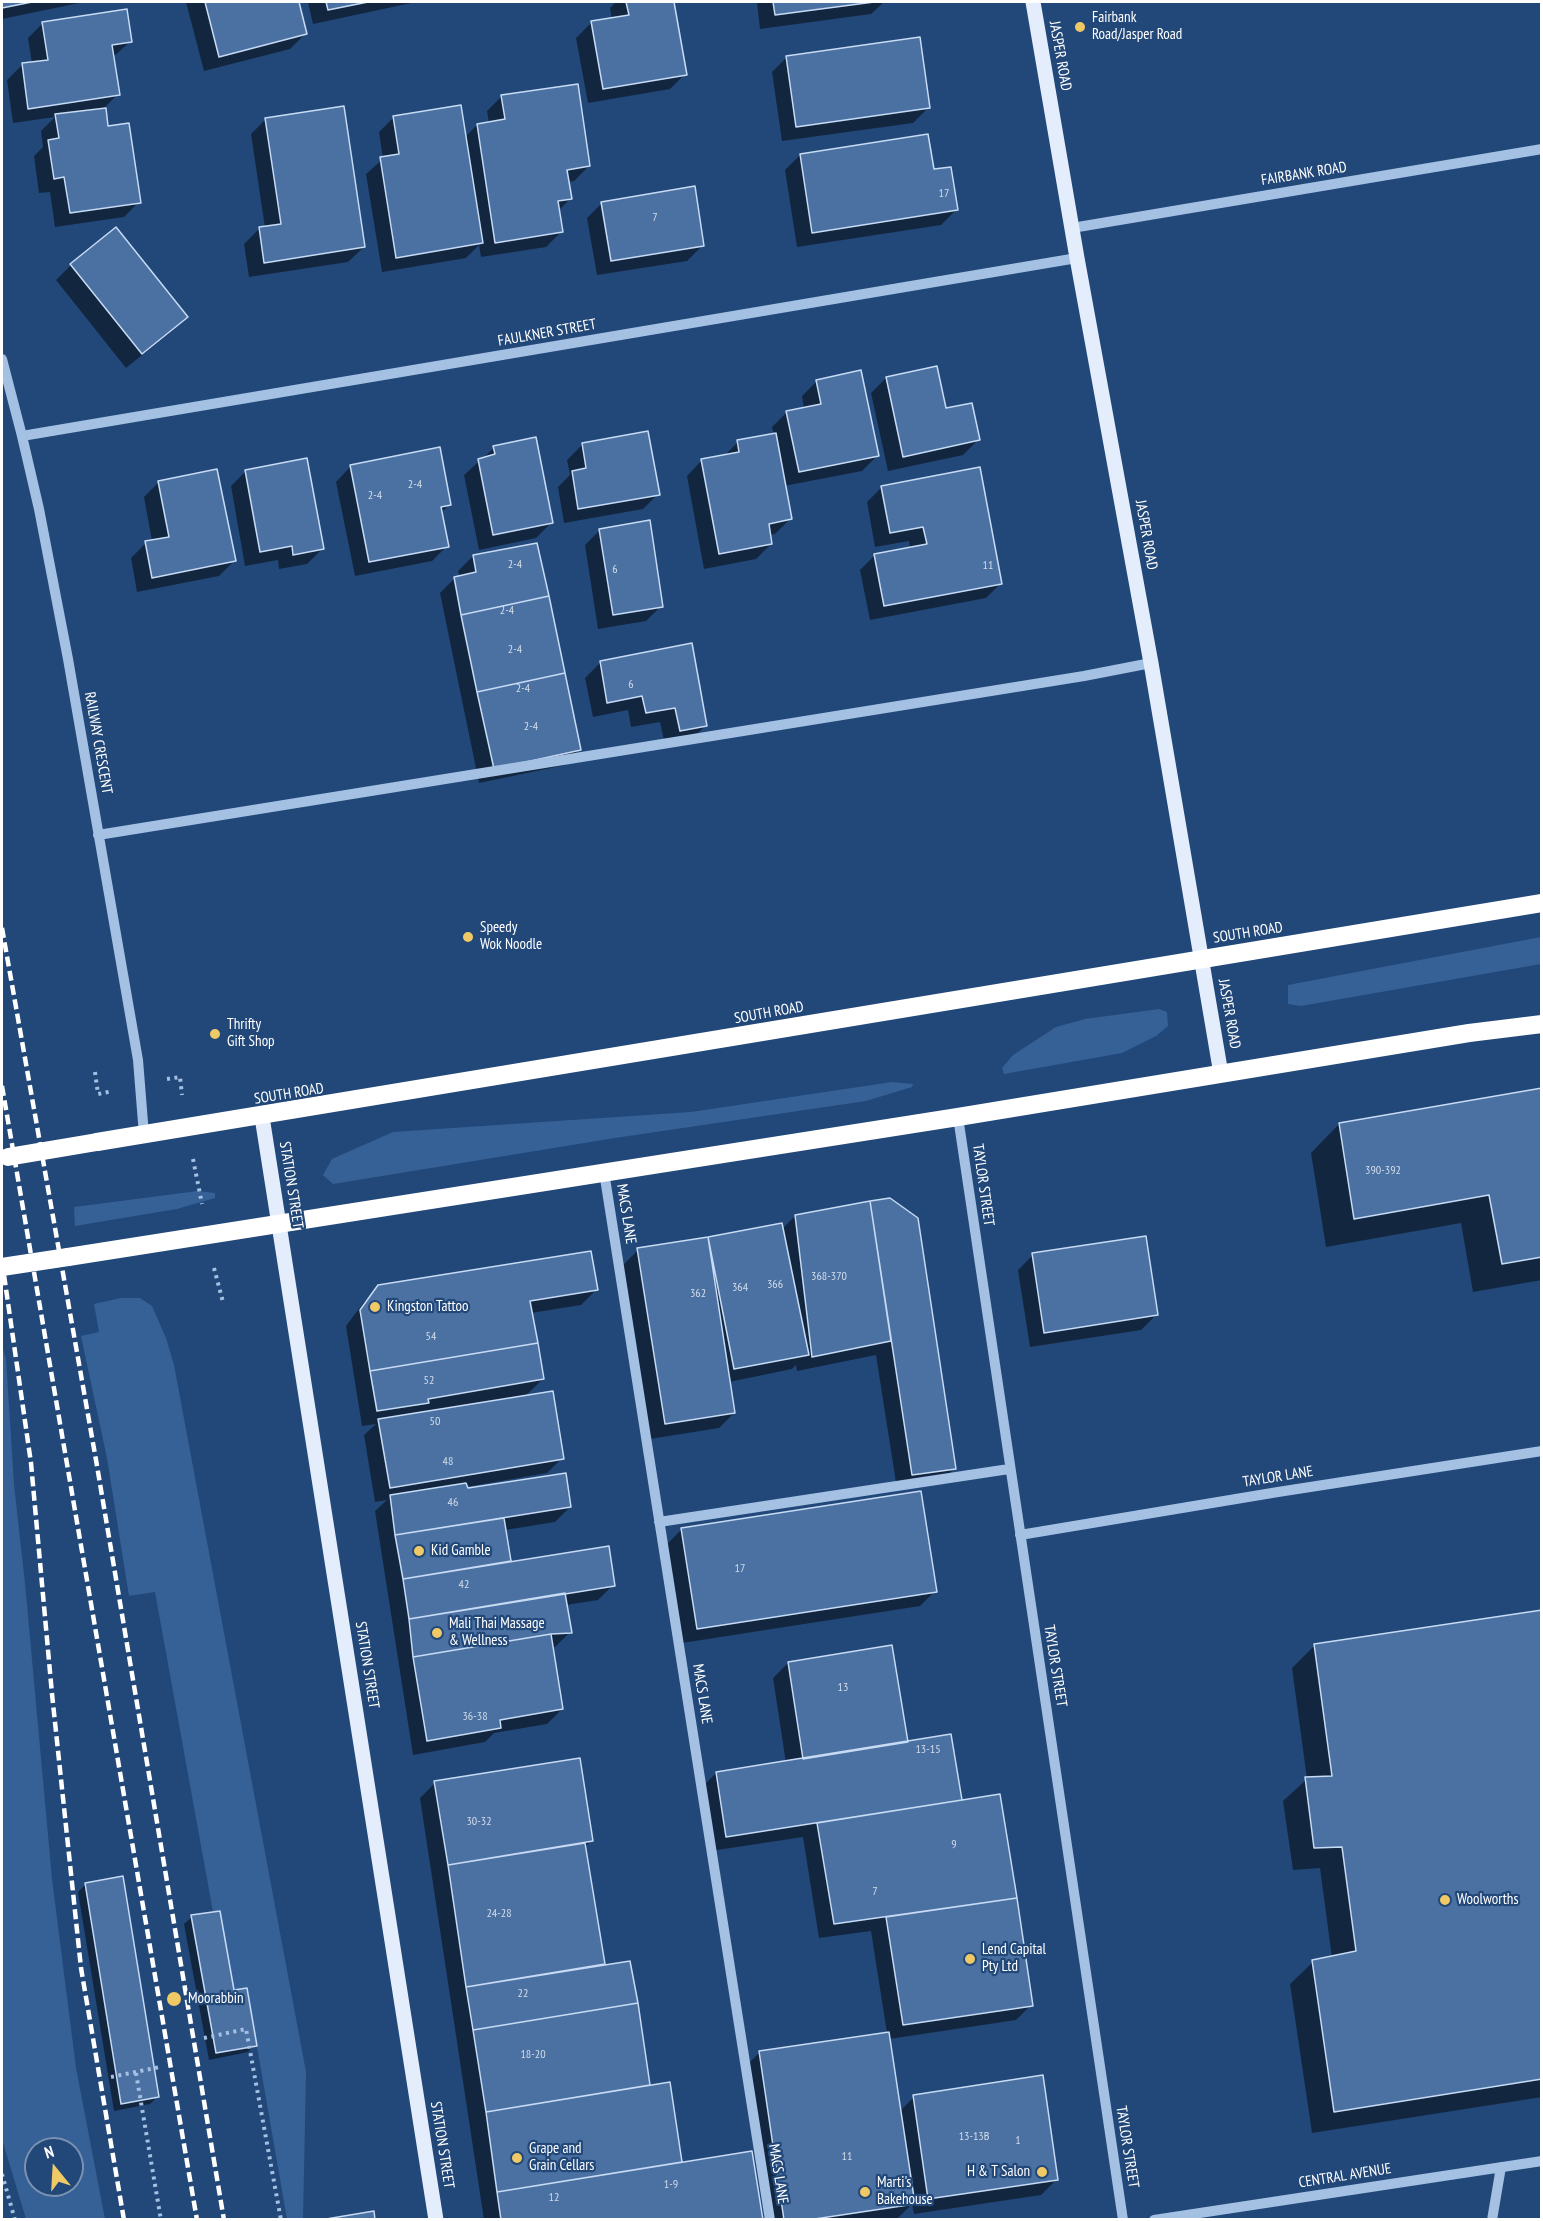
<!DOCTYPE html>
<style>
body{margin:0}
#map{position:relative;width:1543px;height:2221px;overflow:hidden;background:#224879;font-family:"PT Sans Narrow",sans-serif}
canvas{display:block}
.frame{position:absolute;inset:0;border:3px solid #fff;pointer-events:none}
.north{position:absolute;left:24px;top:2137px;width:60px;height:60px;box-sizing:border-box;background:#224879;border:2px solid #7a91af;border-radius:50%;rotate:342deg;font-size:16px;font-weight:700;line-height:24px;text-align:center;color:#fff}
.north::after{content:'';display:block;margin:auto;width:21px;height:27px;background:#f0c967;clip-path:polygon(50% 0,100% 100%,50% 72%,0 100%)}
</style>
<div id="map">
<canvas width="1543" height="2221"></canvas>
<div class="frame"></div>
<div class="north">N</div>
</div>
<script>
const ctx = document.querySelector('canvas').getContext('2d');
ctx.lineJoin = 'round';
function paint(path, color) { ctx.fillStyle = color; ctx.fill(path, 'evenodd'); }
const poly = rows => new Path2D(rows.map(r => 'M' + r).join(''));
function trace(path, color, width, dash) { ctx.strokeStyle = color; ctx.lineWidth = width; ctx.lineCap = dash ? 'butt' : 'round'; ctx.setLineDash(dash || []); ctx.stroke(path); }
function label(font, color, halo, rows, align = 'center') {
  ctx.font = font + ' "PT Sans Narrow",sans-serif'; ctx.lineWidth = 4.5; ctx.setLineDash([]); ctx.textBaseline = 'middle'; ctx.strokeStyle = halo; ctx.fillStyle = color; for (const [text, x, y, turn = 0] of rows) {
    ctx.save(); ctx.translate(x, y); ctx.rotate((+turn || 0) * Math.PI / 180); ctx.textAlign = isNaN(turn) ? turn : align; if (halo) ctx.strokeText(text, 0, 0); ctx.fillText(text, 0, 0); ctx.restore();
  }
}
paint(poly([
 [1541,937,1541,964,1301,1006,1288,1004,1288,985],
 [1159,1009,1167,1012,1168,1026,1156,1036,1122,1053,1004,1074,1002,1068,1013,1055,1056,1027,1085,1019],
 [892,1082,913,1084,912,1087,866,1101,615,1138,333,1184,323,1175,332,1159,393,1132,691,1112],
 [198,1191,215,1193,215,1198,177,1209,75,1226,74,1207],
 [121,1298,140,1298,152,1306,166,1338,174,1365,306,2072,303,2219,287,2219,247,1989,234,1990,220,1911,213,1912,155,1592,129,1596,107,1458,81,1336,99,1332,94,1304],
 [3,1349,6,1359,14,1485,25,1583,52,1879,76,2068,105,2219,26,2219,2,2139,2,1350],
 [36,2149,72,2149,72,2185,36,2185]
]), '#366197');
paint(poly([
 [2,2,84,2,2,19],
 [186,2,297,2,305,34,290,49,204,71],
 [308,2,416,2,313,24],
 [616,2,672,2,685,74,670,89,588,103,576,38,591,23,612,19,610,8],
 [757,2,884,2,871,14,760,29],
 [43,23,131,41,113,57,118,94,104,108,107,127,139,202,124,217,55,227,50,192,39,193,34,156,43,147,41,131,55,117,13,123,7,80,22,65,32,63,28,38],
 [787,57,928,108,913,123,782,141,772,72],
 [502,96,589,166,574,181,567,182,570,199,558,211,561,232,546,247,481,257,479,245,466,258,382,272,366,174,383,159,379,132,394,117,464,138,477,125,489,123,487,111],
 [266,119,364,247,348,262,249,277,244,244,259,229,265,228,251,134],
 [800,155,933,171,956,210,941,225,797,247,785,170],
 [602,203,702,246,687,261,597,275,587,218],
 [116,230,186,317,171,332,126,368,56,280,71,265],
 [936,368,945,410,978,440,963,455,888,471,871,393,886,378],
 [817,381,877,456,862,471,784,486,790,519,775,534,769,535,771,544,756,559,704,569,687,476,702,460,724,456,738,442,774,435,772,427,787,412,804,409,802,396],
 [582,445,658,494,643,509,564,523,558,487,570,475,567,460],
 [494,448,551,523,536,538,479,550,464,475],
 [351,466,449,505,441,513,447,546,432,561,355,576,336,482],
 [246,471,322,549,307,564,279,569,278,560,245,566,231,486],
 [159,482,234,561,219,576,137,592,131,558,146,543,152,541,144,497],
 [882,487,1001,583,986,598,870,620,860,570,875,555,910,549,909,541,875,547,867,502],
 [600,530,661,606,646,621,598,629,585,545],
 [473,556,580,749,565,765,479,783,440,593,455,578,460,577,458,571],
 [600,663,706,725,691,740,665,745,660,722,631,727,628,710,593,717,585,678],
 [1542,1090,1542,1280,1473,1292,1461,1223,1326,1247,1311,1153,1339,1124],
 [889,1200,955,1468,940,1483,897,1489,876,1355,797,1371,796,1365,792,1369,729,1382,734,1413,719,1428,650,1439,623,1265,638,1250,781,1224,782,1229,795,1216],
 [1033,1255,1156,1315,1141,1330,1030,1347,1018,1270],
 [379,1287,596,1290,581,1305,531,1313,543,1379,524,1397,562,1458,547,1473,466,1487,466,1490,570,1507,555,1522,505,1530,510,1563,613,1585,598,1600,566,1605,570,1632,555,1647,551,1647,562,1709,547,1724,494,1733,485,1742,413,1755,375,1511,387,1500,375,1502,364,1435,376,1424,362,1426,346,1326,364,1302],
 [682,1529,935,1591,920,1606,682,1643,667,1544],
 [1542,1611,1542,2097,1312,2133,1290,1984,1313,1962,1332,1958,1320,1868,1293,1870,1283,1801,1307,1779,1292,1668,1314,1646],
 [788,1663,907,1744,950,1736,961,1802,999,1795,1031,2005,1016,2020,889,2039,900,2111,914,2097,1056,2180,1041,2195,914,2214,912,2204,898,2218,890,2220,768,2220,745,2067,760,2052,887,2033,871,1931,819,1938,803,1837,711,1851,701,1788,716,1773,786,1763,773,1678],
 [435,1783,592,1840,584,1848,604,1967,629,1963,649,2086,668,2083,681,2164,762,2220,484,2220,420,1798],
 [86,1884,157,2097,150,2104,114,2111,78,1892],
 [192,1917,233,1992,255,2045,248,2052,209,2060,184,1924]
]), '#0007');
const building = poly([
 [2,2,32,2,2,8,2,2],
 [205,2,299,2,307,34,219,57,205,2],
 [326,2,368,2,328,10,326,2],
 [626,2,674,2,687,75,603,89,591,21,629,15,626,2],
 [773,2,874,2,775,15,773,2],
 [127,9,132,42,112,45,120,95,28,109,22,63,48,60,42,22,127,9],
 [920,37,930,108,796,127,786,56,920,37],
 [578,84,590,166,567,170,572,199,558,201,563,232,495,243,477,124,505,119,501,95,578,84],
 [461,105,483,243,396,258,380,157,399,154,393,116,461,105],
 [344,106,365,247,264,263,259,227,281,224,265,118,344,106],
 [106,108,108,126,129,123,141,203,70,213,64,177,54,179,48,140,59,138,55,114,106,108],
 [928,134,934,169,951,167,958,210,812,233,800,154,928,134],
 [695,186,704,246,611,261,601,202,695,186],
 [116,227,188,317,142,354,70,264,116,227],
 [937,366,946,408,972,403,980,440,903,457,886,377,937,366],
 [861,370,879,456,799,472,786,411,821,404,816,380,861,370],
 [648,431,660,495,578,509,572,471,586,468,582,443,648,431],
 [776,433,792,519,769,524,772,544,719,554,701,459,739,452,737,440,776,433],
 [536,437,553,523,493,535,478,459,495,454,493,446,536,437],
 [440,447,451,505,441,507,449,547,369,562,350,465,440,447],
 [307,458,324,549,293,555,292,546,260,552,245,470,307,458],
 [980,467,1002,584,884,606,874,554,927,544,923,527,890,533,881,486,980,467],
 [217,469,236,561,152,578,145,541,169,537,158,481,217,469],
 [650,520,663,607,613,615,599,529,650,520],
 [537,543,549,596,461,615,454,577,476,572,473,555,537,543],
 [549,596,565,673,477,692,461,615,549,596],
 [692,643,707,726,680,731,675,708,646,713,642,696,607,703,600,661,692,643],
 [565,673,581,750,494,769,477,692,565,673],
 [1542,1088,1542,1257,1502,1264,1489,1195,1354,1219,1339,1123,1542,1088],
 [890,1198,918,1218,956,1469,912,1475,870,1201,890,1198],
 [870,1201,891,1341,812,1357,795,1215,870,1201],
 [782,1223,809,1355,734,1369,708,1237,782,1223],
 [1146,1236,1158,1315,1044,1333,1032,1253,1146,1236],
 [708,1237,735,1413,665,1424,637,1248,708,1237],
 [591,1251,598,1290,530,1301,538,1343,370,1371,360,1310,378,1285,591,1251],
 [538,1343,544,1379,428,1399,429,1403,377,1411,370,1371,538,1343],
 [553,1391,564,1459,390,1488,378,1419,553,1391],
 [566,1473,571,1507,395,1535,390,1495,466,1483,468,1488,566,1473],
 [921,1491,937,1592,697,1629,681,1528,921,1491],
 [504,1518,511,1561,403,1579,395,1535,504,1518],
 [609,1546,615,1586,409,1619,403,1579,609,1546],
 [565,1593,572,1633,551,1634,413,1657,409,1619,565,1593],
 [1542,1610,1542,2079,1334,2112,1312,1960,1356,1951,1342,1847,1314,1848,1305,1777,1332,1776,1314,1644,1542,1610],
 [551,1634,563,1709,500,1720,501,1728,427,1741,413,1657,551,1634],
 [892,1645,908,1742,803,1759,788,1662,892,1645],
 [951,1734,962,1800,726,1837,716,1772,951,1734],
 [580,1758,593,1841,448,1865,434,1781,580,1758],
 [1000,1794,1017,1898,834,1924,817,1823,1000,1794],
 [585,1843,605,1964,466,1987,448,1865,585,1843],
 [123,1876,159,2097,121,2104,85,1883,123,1876],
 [1017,1898,1033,2006,903,2025,886,1917,1017,1898],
 [220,1911,234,1990,247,1988,257,2046,216,2053,191,1915,220,1911],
 [630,1961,638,2003,473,2030,466,1987,630,1961],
 [638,2003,650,2085,486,2112,473,2030,638,2003],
 [889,2032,915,2204,808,2220,784,2220,759,2051,889,2032],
 [1043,2075,1058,2180,928,2199,913,2095,1043,2075],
 [670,2082,682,2162,497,2192,486,2112,670,2082],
 [752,2151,763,2220,501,2220,497,2192,752,2151],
 [374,2211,375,2220,320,2220,374,2211]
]);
paint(building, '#4b71a3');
trace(building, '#c7dbf4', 1.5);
trace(poly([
 [95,1072,98,1094,113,1091],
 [167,1079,180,1077,182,1095],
 [193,1159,202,1204],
 [214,1268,223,1302],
 [204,2038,246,2029,281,2220],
 [136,2073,161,2220],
 [111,2077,160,2067],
 [2,2174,15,2220]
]), '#a4c1e4', 4, [3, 4.5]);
trace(poly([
 [1072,228,1542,149],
 [2,359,22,436,39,509,68,659,138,1060,144,1135],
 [22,436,1077,258],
 [98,835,1084,676,1151,663],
 [958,1117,1123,2220],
 [604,1172,770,2220],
 [659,1522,1009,1469],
 [1020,1535,1278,1492,1542,1451],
 [1154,2220,1542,2161],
 [1492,2220,1501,2167]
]), '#a4c1e4', 10);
trace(poly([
 [1033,2,1077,258,1151,663,1221,1074],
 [262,1117,436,2220]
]), '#e4edfc', 15);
trace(poly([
 [97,1142,1542,903],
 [68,1257,958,1117,1469,1033,1542,1024]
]), '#fff', 18);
trace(poly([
 [2,928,96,1460,224,2220],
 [2,1086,197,2220],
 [2,1261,31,1463,52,1694,81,1968,124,2220]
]), '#fff', 4.5, [10, 4.5]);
trace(poly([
 [8,1157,97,1142],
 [2,1267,68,1257]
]), '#fff', 18);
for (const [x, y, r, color] of [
 [1080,27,6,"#f0c967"],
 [468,937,6,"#f0c967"],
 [215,1034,6,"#f0c967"],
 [375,1307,6,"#f0c967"],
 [419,1551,6,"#f0c967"],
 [437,1633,6,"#f0c967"],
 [1445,1900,6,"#f0c967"],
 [970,1959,6,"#f0c967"],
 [174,1999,8,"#f0c967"],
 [517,2158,6,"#f0c967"],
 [1042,2172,6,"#f0c967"],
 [865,2192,6,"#f0c967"]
]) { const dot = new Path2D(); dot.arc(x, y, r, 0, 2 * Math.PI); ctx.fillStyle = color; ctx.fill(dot); trace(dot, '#224879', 2); }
label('12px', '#d2dce8', null, [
 ["17",944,194],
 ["7",655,218],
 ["2-4",415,485],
 ["2-4",375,496],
 ["2-4",515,565],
 ["11",988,566],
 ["6",615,570],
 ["2-4",507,611],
 ["2-4",515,650],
 ["6",631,685],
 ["2-4",523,689],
 ["2-4",531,727],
 ["390-392",1383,1171],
 ["368-370",829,1277],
 ["366",775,1285],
 ["364",740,1288],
 ["362",698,1294],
 ["54",431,1337],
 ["52",429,1381],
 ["50",435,1422],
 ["48",448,1462],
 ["46",453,1503],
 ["17",740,1569],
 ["42",464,1585],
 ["13",843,1688],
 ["36-38",475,1717],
 ["13-15",928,1750],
 ["30-32",479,1822],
 ["9",954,1845],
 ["7",875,1892],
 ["24-28",499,1914],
 ["22",523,1994],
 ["18-20",533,2055],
 ["13-13B",974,2137],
 ["1",1018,2141],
 ["11",847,2157],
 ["1-9",671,2185],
 ["12",554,2198]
]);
label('15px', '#fff', '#224879', [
 ["Fairbank",1092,18],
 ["Road/Jasper Road",1092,35],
 ["Speedy",480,928],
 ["Wok Noodle",480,945],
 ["Thrifty",227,1025],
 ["Gift Shop",227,1042],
 ["Kingston Tattoo",387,1307],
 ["Kid Gamble",431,1551],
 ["Mali Thai Massage",449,1624],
 ["& Wellness",449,1641],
 ["Woolworths",1457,1900],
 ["Lend Capital",982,1950],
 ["Pty Ltd",982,1967],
 ["Moorabbin",188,1999],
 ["Grape and",529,2149],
 ["Grain Cellars",529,2166],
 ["H & T Salon",1030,2172,"right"],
 ["Marti's",877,2183],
 ["Bakehouse",877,2200]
], 'left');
label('15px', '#fff', '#224879', [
 ["JASPER ROAD",1060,56,80],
 ["FAIRBANK ROAD",1304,174,-9],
 ["FAULKNER STREET",547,333,-10],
 ["JASPER ROAD",1146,535,80],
 ["RAILWAY CRESCENT",98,743,80],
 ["SOUTH ROAD",1248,933,-9],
 ["SOUTH ROAD",769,1013,-10],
 ["JASPER ROAD",1229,1014,80],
 ["SOUTH ROAD",289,1094,-9],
 ["STATION STREET",291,1185,81],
 ["TAYLOR STREET",983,1185,82],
 ["MACS LANE",626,1214,81],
 ["TAYLOR LANE",1278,1477,-9],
 ["STATION STREET",367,1665,81],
 ["TAYLOR STREET",1055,1666,81],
 ["MACS LANE",702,1694,81],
 ["STATION STREET",442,2145,81],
 ["TAYLOR STREET",1127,2147,81],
 ["MACS LANE",778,2174,81],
 ["CENTRAL AVENUE",1345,2176,-9]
]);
</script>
